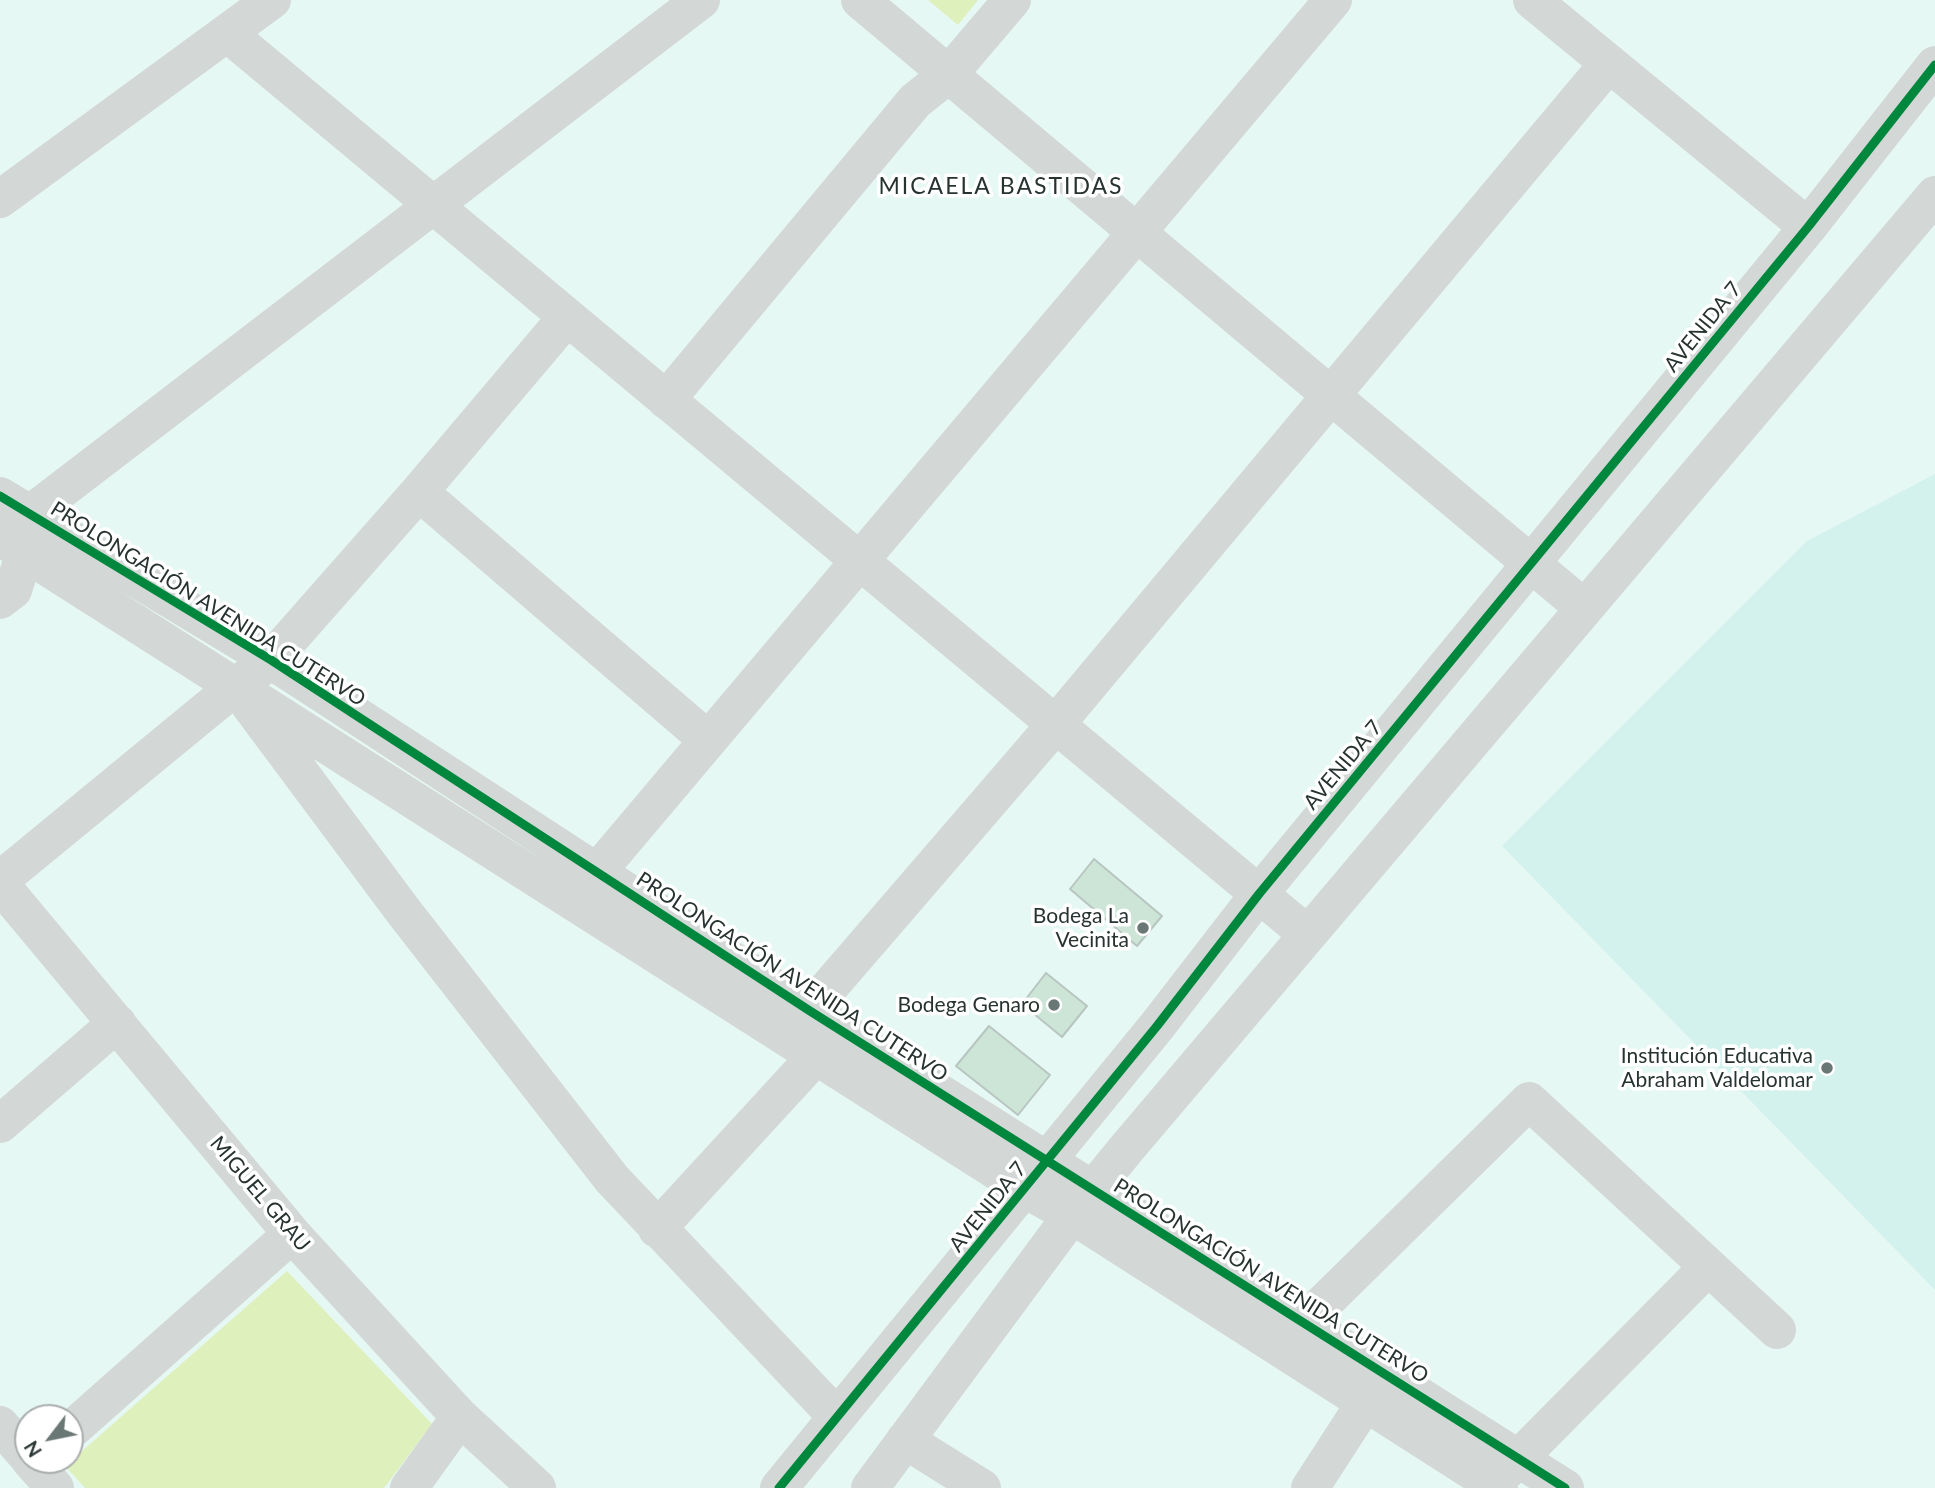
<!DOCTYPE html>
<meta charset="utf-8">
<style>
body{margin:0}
#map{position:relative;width:1935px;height:1488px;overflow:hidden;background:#e6f8f4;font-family:Lato,sans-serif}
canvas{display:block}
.north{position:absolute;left:14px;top:1404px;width:70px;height:70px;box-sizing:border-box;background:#fff;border:2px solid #a9adad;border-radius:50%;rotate:238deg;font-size:19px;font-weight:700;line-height:28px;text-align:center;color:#273331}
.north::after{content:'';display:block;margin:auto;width:24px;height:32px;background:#6a7875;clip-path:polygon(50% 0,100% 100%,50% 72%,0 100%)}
</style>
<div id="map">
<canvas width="1935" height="1488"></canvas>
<div class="north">N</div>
</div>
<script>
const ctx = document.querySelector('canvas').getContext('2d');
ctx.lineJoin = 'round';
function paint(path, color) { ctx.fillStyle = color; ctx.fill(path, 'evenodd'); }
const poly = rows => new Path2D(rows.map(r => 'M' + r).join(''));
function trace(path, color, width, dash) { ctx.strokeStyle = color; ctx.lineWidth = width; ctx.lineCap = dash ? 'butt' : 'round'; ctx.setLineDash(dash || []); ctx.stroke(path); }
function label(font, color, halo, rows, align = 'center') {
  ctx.font = font + ' Lato,sans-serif'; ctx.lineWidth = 7; ctx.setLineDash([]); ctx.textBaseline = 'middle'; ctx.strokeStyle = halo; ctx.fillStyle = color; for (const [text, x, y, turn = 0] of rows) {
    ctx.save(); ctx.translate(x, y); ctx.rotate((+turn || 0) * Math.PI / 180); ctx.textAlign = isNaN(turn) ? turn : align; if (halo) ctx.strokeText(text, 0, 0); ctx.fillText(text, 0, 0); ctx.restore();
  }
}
paint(poly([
 [1935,474,1935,1290,1502,846,1807,541]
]), '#d3f2ed');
paint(poly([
 [928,0,978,0,958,25],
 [287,1271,432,1424,384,1488,85,1488,65,1466]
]), '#def0bb');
const building = poly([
 [1094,859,1162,916,1137,946,1070,889,1094,859],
 [1046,973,1087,1006,1062,1037,1022,1004,1046,973],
 [989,1026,1050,1075,1018,1115,956,1066,989,1026]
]);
paint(building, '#cce5d7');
trace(building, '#b9c5c0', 2);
trace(poly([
 [860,0,1584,608],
 [1532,0,1808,227],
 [227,33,1307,934],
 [0,199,272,0],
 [666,400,915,101,949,74,1012,0],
 [419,492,708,740],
 [0,496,271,660,810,1011,1565,1488],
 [0,537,1025,1189,1072,1215,1499,1488],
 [0,600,13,590,25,552,30,514,701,0],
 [249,704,404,912,612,1179,837,1417],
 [0,880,236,686,271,660,419,492,567,317],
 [0,884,292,1234,460,1417,537,1488],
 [581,891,1333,0],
 [793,1029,1056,724,1609,63],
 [0,1124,117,1023],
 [657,1229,817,1055],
 [1287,1339,1529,1101,1777,1330],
 [0,1425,28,1457],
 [70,1431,292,1234],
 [905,1440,982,1488],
 [30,1460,55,1488],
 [1502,1475,1708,1267],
 [409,1488,460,1417],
 [779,1488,1157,1026,1259,894,1808,227,1935,65],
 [870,1488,1072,1215,1127,1148,1935,195],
 [1310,1488,1365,1403]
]), '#d3d8d7', 38);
trace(poly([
 [0,496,271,660,810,1011,1565,1488],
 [779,1488,1157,1026,1259,894,1808,227,1935,65]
]), '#00873e', 9);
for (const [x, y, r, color] of [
 [1143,928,7,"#6a7875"],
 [1054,1005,7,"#6a7875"],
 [1827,1068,7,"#6a7875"]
]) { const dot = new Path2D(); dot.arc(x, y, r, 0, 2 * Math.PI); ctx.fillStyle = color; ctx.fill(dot); trace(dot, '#fff', 2.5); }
label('21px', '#273331', '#fff', [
 ["AVENIDA 7",1703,327,-51],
 ["PROLONGACIÓN AVENIDA CUTERVO",208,604,32],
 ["AVENIDA 7",1343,765,-50],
 ["PROLONGACIÓN AVENIDA CUTERVO",792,977,33],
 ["MIGUEL GRAU",260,1194,50],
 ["AVENIDA 7",988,1207,-51],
 ["PROLONGACIÓN AVENIDA CUTERVO",1271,1281,32]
]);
label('21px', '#273331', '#fff', [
 ["Bodega La",1129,916],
 ["Vecinita",1129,940],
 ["Bodega Genaro",1040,1005],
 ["Institución Educativa",1813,1056],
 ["Abraham Valdelomar",1813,1080]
], 'right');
ctx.letterSpacing = '2px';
label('23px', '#273331', '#fff', [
 ["MICAELA BASTIDAS",1001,187]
]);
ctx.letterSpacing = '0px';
</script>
